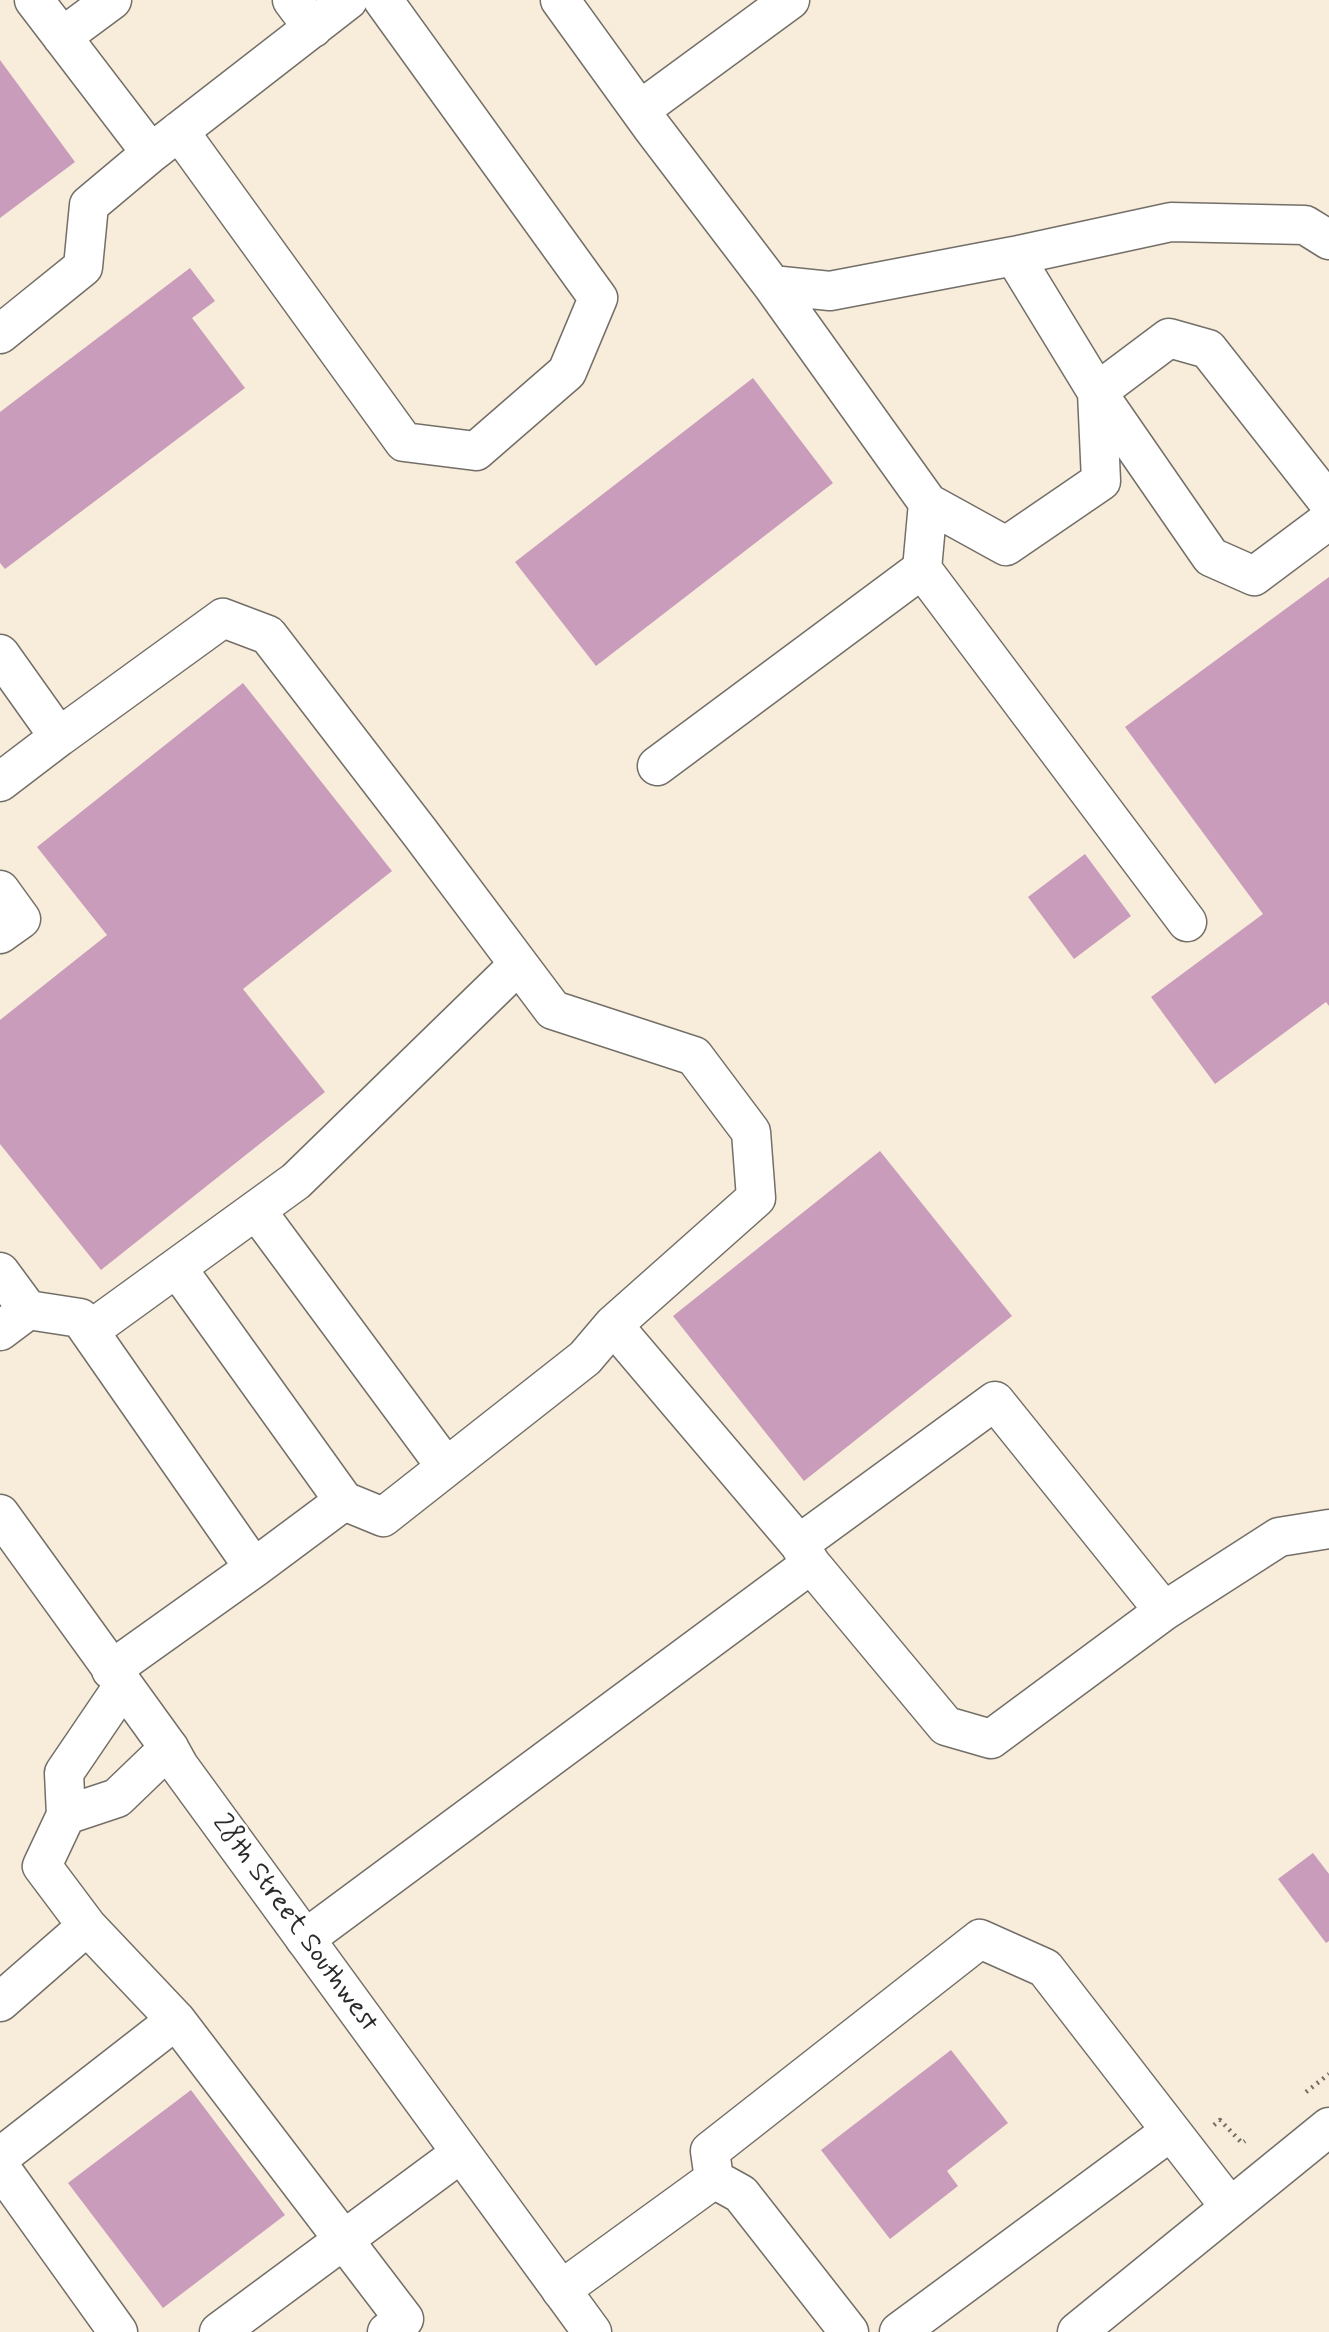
<!DOCTYPE html>
<style>
body{margin:0}
canvas{display:block;background:#f8ecda}
</style>
<canvas width="1329" height="2332"></canvas>
<script>
const ctx = document.querySelector('canvas').getContext('2d');
ctx.lineJoin = 'round';
function paint(path, color) { ctx.fillStyle = color; ctx.fill(path, 'evenodd'); }
const poly = rows => new Path2D(rows.map(r => 'M' + r).join(''));
function trace(path, color, width, dash) { ctx.strokeStyle = color; ctx.lineWidth = width; ctx.lineCap = dash ? 'butt' : 'round'; ctx.setLineDash(dash || []); ctx.stroke(path); }
function label(font, color, halo, rows, align = 'center') {
  ctx.font = font + ' Mynerve,sans-serif'; ctx.lineWidth = 6; ctx.setLineDash([]); ctx.textBaseline = 'middle'; ctx.strokeStyle = halo; ctx.fillStyle = color; for (const [text, x, y, turn = 0] of rows) {
    ctx.save(); ctx.translate(x, y); ctx.rotate((+turn || 0) * Math.PI / 180); ctx.textAlign = isNaN(turn) ? turn : align; if (halo) ctx.strokeText(text, 0, 0); ctx.fillText(text, 0, 0); ctx.restore();
  }
}
paint(poly([
 [0,60,75,162,0,218],
 [190,268,215,301,192,318,245,388,5,569,0,563,0,412],
 [753,378,833,483,596,666,515,562],
 [1329,577,1329,1006,1326,1002,1215,1084,1151,997,1263,914,1125,727],
 [243,683,392,871,243,989,325,1092,101,1270,0,1144,0,1020,107,935,37,847],
 [1085,854,1131,916,1074,959,1028,897],
 [880,1151,1012,1316,804,1481,673,1316],
 [1313,1853,1329,1874,1329,1941,1326,1943,1278,1879],
 [951,2050,1008,2123,947,2171,958,2186,890,2239,821,2150],
 [191,2090,285,2215,163,2308,68,2183]
]), '#c99cbb');
const minor = poly([
 [34,0,151,153,348,0],
 [292,0,313,28],
 [560,0,651,126,772,285,830,291,1014,256,1171,222,1305,225,1329,240],
 [62,37,112,0],
 [640,110,790,0],
 [179,131,404,442,476,451,567,372,598,298,383,0],
 [772,285,928,503,922,569],
 [0,334,83,267,89,205,151,153],
 [928,503,1006,546,1101,481,1097,392,1014,256],
 [1329,503,1208,349,1169,338,1097,392,1211,557,1254,576,1329,520],
 [0,654,59,737,223,618,268,635,421,834,553,1010,694,1056,751,1132,756,1198,613,1325],
 [657,766,922,569,1187,922],
 [0,782,59,737],
 [0,890,21,919,0,934],
 [256,1210,446,1467],
 [177,1268,344,1501],
 [0,1272,28,1310,80,1318,254,1568,344,1501,383,1517,585,1358,613,1325,799,1544,811,1564,946,1726,991,1739,1164,1611,995,1401,799,1544],
 [0,1331,28,1310],
 [89,1331,296,1181,518,965],
 [1164,1611,1279,1537,1329,1529],
 [111,1670,254,1568],
 [123,1686,64,1773,66,1815,117,1798,169,1748],
 [305,1939,811,1564],
 [0,2002,87,1926],
 [176,2020,404,2319,387,2332],
 [0,2157,176,2020,87,1926,42,1866,66,1815],
 [0,2167,118,2332],
 [561,2290,714,2179],
 [219,2332,461,2153],
 [849,2332,741,2194,714,2179,710,2151,980,1939,1045,1968,1230,2207],
 [899,2332,1171,2131],
 [1077,2332,1329,2127]
]);
const major = poly([
 [0,1514,169,1748,179,1766,592,2332]
]);
trace(minor, '#736f68', 41);
trace(major, '#736f68', 41);
trace(poly([
 [1306,2092,1329,2074],
 [1214,2125,1220,2120,1242,2143,1245,2141]
]), '#736f68', 4.5, [2, 5]);
trace(minor, '#fff', 38);
trace(major, '#fff', 38);
label('28px', '#2b2b2b', '#fff', [
 ["28th Street Southwest",294,1924,54]
]);
</script>
